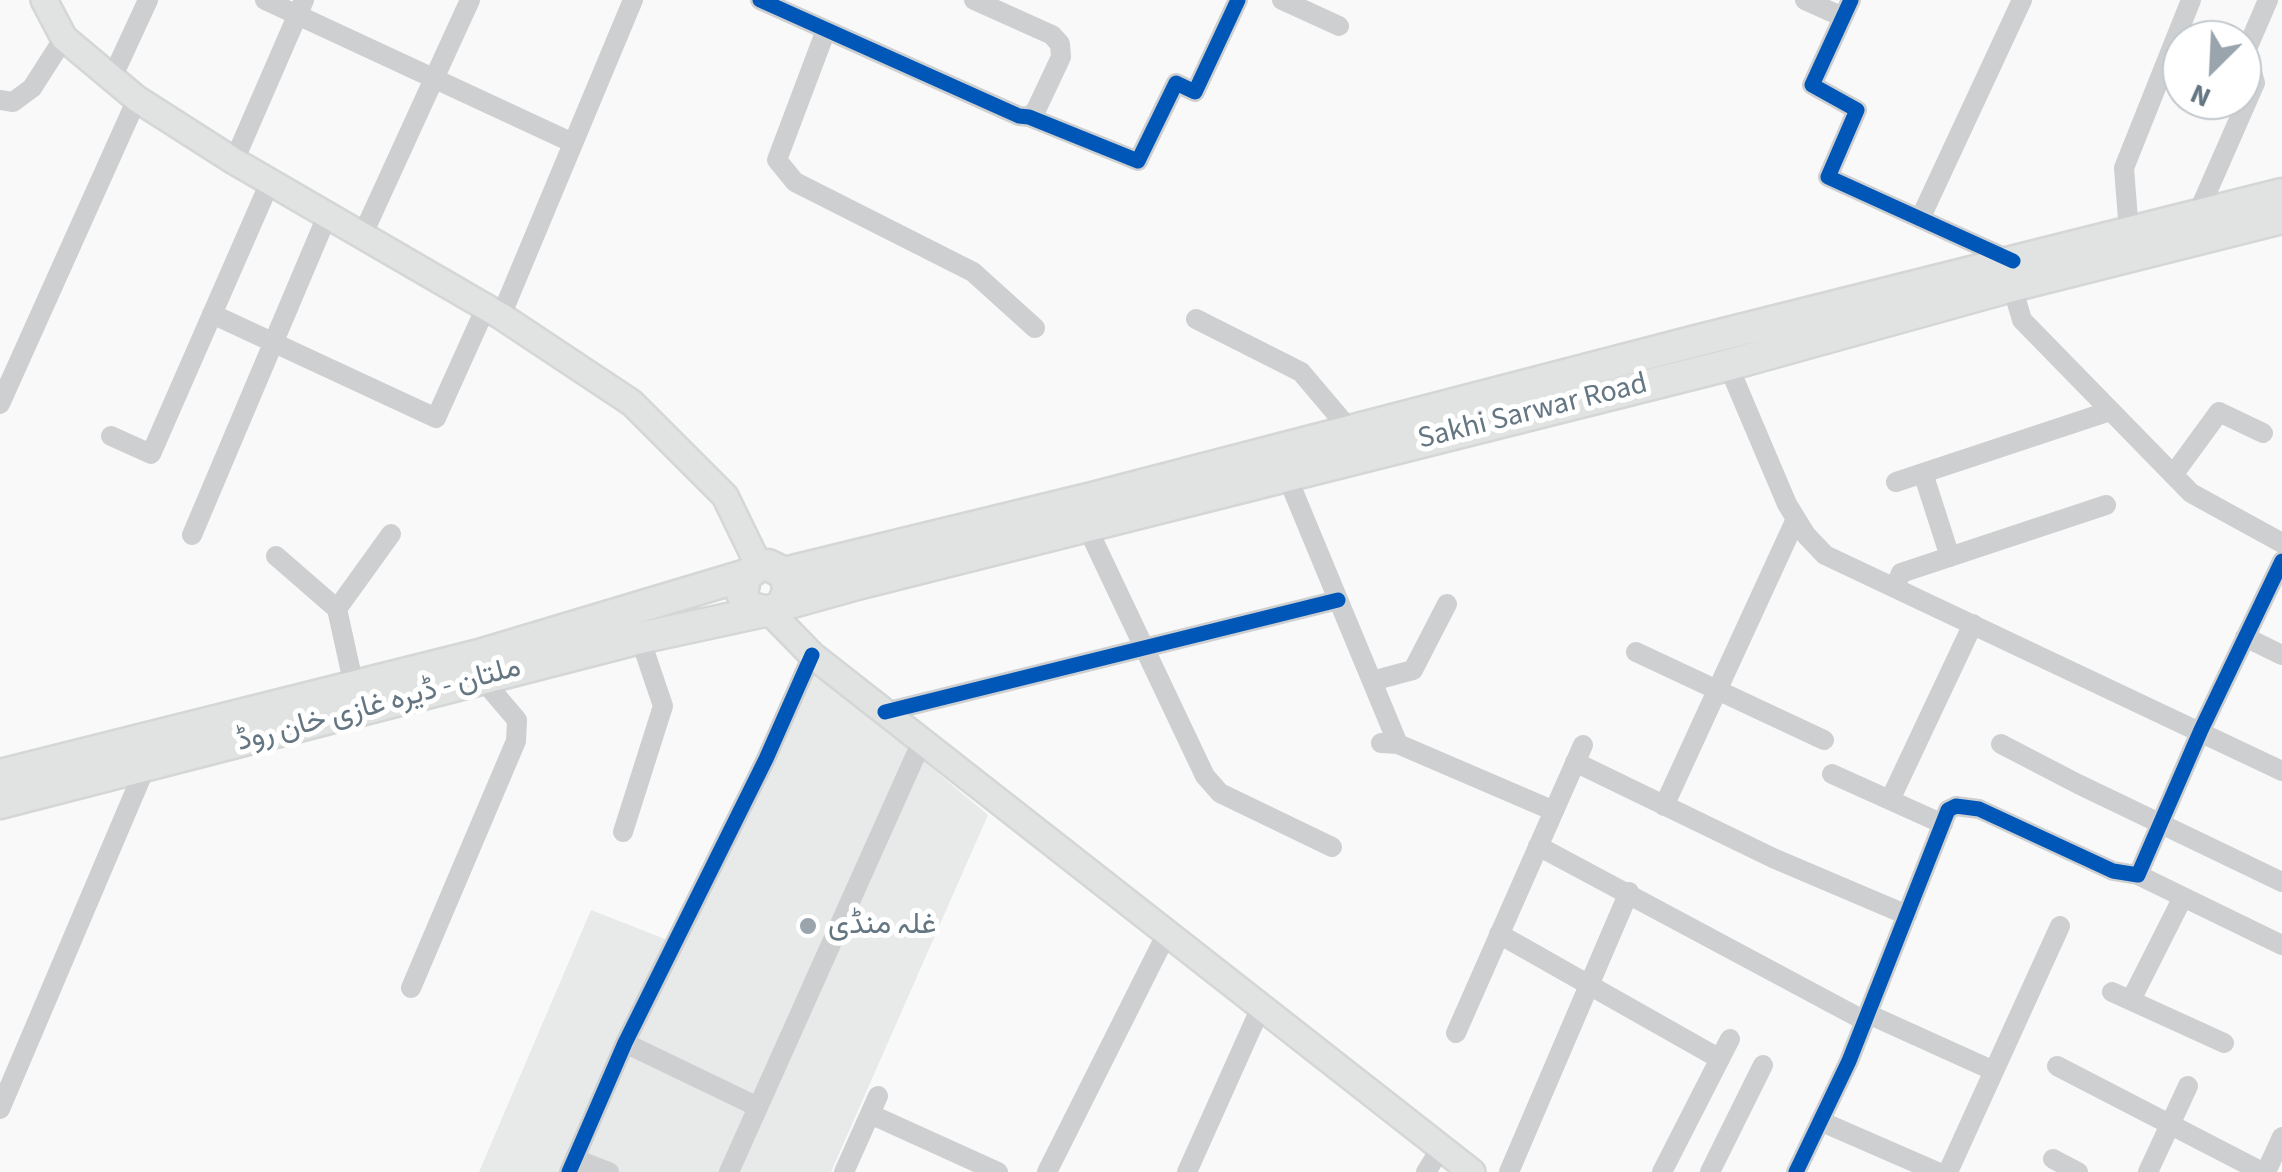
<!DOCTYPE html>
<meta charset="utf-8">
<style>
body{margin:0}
#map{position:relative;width:2282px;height:1172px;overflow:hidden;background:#f9f9f9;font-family:"Source Sans 3",sans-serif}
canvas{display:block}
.north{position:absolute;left:2162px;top:20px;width:100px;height:100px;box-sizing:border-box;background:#fff;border:2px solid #c1c8cd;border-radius:50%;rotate:204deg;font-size:28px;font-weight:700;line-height:40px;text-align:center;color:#657683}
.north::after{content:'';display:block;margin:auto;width:35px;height:45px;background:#99a4ac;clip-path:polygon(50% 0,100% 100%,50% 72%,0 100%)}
</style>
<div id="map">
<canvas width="2282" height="1172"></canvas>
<div class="north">N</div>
</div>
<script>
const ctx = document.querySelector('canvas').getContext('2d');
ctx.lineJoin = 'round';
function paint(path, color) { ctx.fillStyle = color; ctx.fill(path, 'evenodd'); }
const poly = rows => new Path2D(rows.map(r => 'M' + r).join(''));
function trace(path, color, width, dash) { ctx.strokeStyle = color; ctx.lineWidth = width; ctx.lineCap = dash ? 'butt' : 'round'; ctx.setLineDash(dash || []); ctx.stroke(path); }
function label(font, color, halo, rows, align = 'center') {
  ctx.font = font + ' "Source Sans 3",Vazirmatn,sans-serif'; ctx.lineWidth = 10; ctx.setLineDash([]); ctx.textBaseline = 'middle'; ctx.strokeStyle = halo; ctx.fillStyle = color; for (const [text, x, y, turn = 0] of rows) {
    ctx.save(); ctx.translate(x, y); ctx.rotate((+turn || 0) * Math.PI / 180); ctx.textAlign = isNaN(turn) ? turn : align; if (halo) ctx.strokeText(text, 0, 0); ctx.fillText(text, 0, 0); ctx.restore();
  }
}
paint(poly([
 [802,660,988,815,831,1172,479,1172,591,910,670,941]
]), '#e8e9e9');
const major = poly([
 [44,0,64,38,137,99,234,161,501,316,632,403,725,496,759,566],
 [770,612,812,655,1472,1172]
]);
const highway = poly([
 [784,573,1092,498,1696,341,2282,194],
 [782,605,789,590,784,573,768,565,759,566,746,575,742,593,745,601,751,608,770,612,782,605,861,583,1728,365,2012,286,2282,218],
 [0,775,479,655,746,575],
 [0,803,640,638,760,612]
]);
trace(major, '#d5d6d7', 30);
trace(highway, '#d5d6d6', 35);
trace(poly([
 [265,0,573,143],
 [760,0,1019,116,1029,117,1138,161,1176,83,1195,92,1238,0],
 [974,0,1052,35,1060,44,1061,57,1036,110,1029,117],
 [1282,0,1339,26],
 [1805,0,1843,17],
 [1851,0,1812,85,1857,110,1828,177,2013,261],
 [826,30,777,160,795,182,973,272,1035,328],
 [112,78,148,0],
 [0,100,13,102,32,88,64,38],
 [234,161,304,0],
 [2197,215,2255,83,2246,51,2268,0],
 [1920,219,2022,0],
 [2129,232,2124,168,2191,0],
 [362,236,470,0],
 [2012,286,2022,320,2191,493,2282,543],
 [212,314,436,418,486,307],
 [501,316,633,0],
 [1196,319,1301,372,1351,431],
 [1728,365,1787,504,1806,535,1825,555,2282,771],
 [0,404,137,99],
 [111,436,151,454,270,182],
 [1923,473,1950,557],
 [1286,474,1398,744],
 [2173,475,2219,412,2263,433],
 [1896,482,2110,411],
 [1086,525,1205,776,1220,793,1332,847],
 [192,535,327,216],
 [276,556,337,609,354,686],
 [1895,588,1901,573,2106,505],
 [337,609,391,534],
 [2245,637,2282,655],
 [1636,652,1824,740],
 [1372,681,1413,670,1447,604],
 [885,712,1338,600],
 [1381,743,1398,744,1554,811],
 [2001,744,2078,784,2282,882],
 [1575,762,1773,858,1907,915],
 [1832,774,1943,824],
 [1890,800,1973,624],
 [1664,806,1796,519],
 [623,832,663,706,640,638],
 [1538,846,1865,1021],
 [2138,875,2282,945],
 [1499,934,1720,1059],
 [411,988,516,741,517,720,482,679],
 [2112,992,2224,1043],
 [2131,1000,2183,897],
 [1868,1014,1994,1071],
 [1456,1033,1583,745],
 [625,1043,758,1107],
 [2057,1066,2262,1172],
 [0,1109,146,766],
 [870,1114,998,1172],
 [1820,1121,1937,1172],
 [575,1159,609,1172],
 [2053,1159,2078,1172],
 [569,1172,625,1043,766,759,812,655],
 [729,1172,922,741],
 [844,1172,878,1096],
 [1047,1172,1167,933],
 [1187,1172,1261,1007],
 [1426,1172,1441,1148],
 [1509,1172,1629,892],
 [1662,1172,1730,1039],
 [1710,1172,1763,1065],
 [1796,1172,1849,1061,1948,810,1956,806,1979,809,2113,871,2138,875,2201,730,2282,561],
 [1948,1172,2060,926],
 [2148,1172,2188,1086],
 [2266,1172,2282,1137]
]), '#cecfd0', 20);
trace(major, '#e1e2e2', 25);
trace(highway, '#e1e2e2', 30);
trace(poly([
 [760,0,1019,116,1029,117,1138,161,1176,83,1195,92,1238,0],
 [1851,0,1812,85,1857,110,1828,177,2013,261],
 [885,712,1338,600],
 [569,1172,625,1043,766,759,812,655],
 [1796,1172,1849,1061,1948,810,1956,806,1979,809,2113,871,2138,875,2201,730,2282,561]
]), '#0057b8', 15);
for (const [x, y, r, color] of [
 [808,926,10,"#99a4ac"]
]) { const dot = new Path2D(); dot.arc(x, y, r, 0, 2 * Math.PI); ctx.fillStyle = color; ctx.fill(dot); trace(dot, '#fff', 4); }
label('30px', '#657683', '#fff', [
 ["Sakhi Sarwar Road",1533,413,-14],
 ["ملتان - ڈیرہ غازی خان روڈ",379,706,-15]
]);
label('30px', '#657683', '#fff', [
 ["غلہ منڈی",828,926]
], 'left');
</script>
